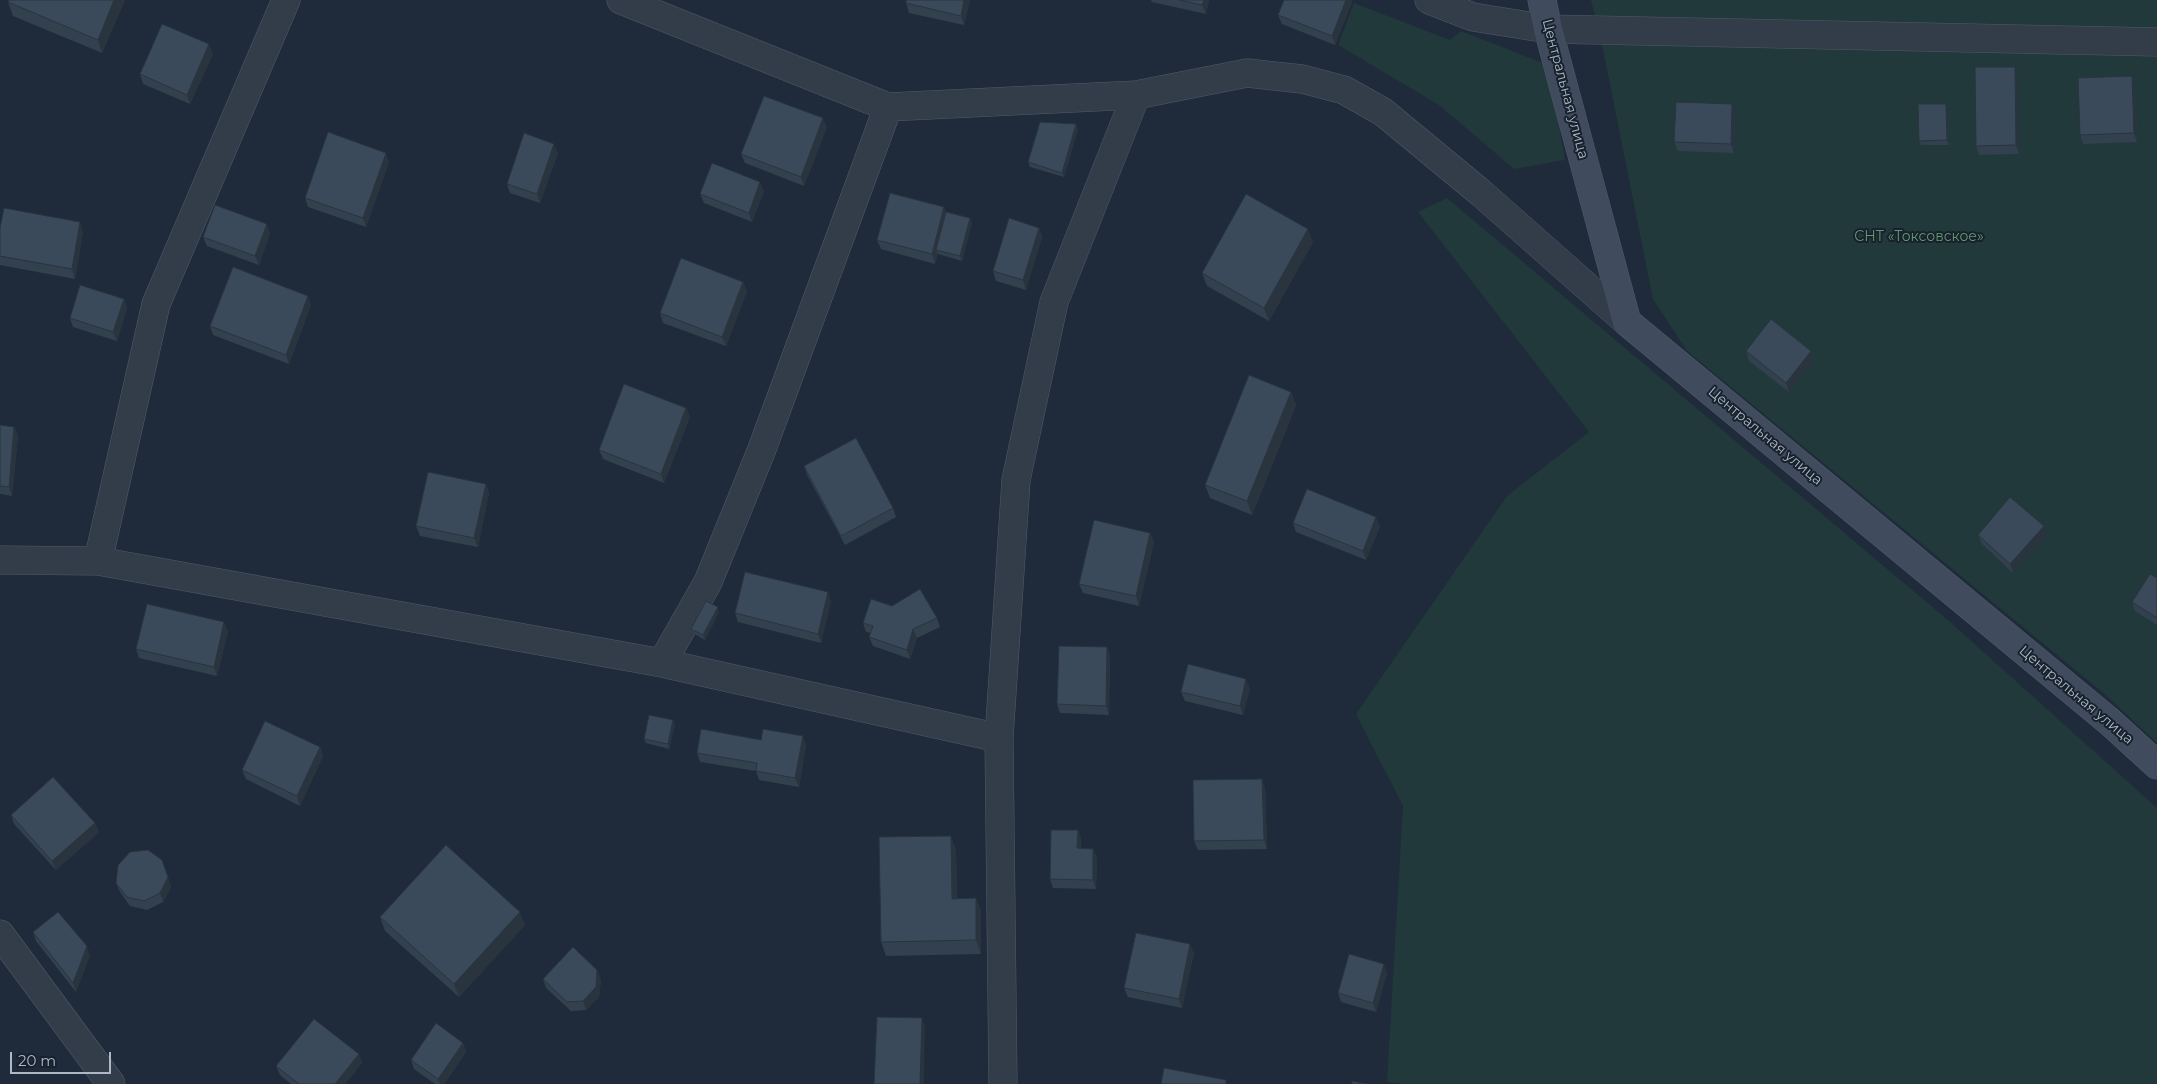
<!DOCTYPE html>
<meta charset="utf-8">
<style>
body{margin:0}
#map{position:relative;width:2157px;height:1084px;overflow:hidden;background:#1f2b3a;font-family:Montserrat,sans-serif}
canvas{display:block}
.scale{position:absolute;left:10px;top:1052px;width:101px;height:22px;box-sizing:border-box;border:2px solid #adb8c7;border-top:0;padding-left:6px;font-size:15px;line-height:18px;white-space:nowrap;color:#adb8c7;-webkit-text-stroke:4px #18222e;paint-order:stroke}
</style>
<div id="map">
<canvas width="2157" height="1084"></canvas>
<div class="scale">20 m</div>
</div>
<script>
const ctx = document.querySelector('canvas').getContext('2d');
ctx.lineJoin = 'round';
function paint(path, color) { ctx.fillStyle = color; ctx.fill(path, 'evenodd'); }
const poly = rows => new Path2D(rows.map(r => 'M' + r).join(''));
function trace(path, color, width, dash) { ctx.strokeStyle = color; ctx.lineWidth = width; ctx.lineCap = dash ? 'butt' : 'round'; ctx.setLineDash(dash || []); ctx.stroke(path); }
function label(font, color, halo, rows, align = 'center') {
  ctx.font = font + ' Montserrat,sans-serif'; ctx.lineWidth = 4; ctx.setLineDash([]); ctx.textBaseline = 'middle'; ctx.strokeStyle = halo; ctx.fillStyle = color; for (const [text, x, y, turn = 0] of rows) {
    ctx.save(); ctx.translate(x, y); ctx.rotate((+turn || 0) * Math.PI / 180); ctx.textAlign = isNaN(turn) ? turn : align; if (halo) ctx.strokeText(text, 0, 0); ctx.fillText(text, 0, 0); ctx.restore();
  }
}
paint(poly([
 [1591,0,2157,0,2157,743,2107,696,1687,351,1653,299,1603,49],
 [1354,3,1450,40,1461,31,1548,65,1565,160,1514,169,1439,105,1338,45],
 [1447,198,1949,621,2157,808,2157,1084,1404,1084,1387,1082,1403,806,1356,714,1507,496,1589,432,1418,212]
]), '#21393b');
const street = poly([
 [621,0,888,107],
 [1429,0,1473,17,1548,29,2157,42],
 [0,560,98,561,662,663,999,738],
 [98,561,156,304,286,0],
 [662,663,708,582,762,449,888,107,1136,95],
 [0,934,111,1084],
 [1003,1084,999,738,1016,480,1054,302,1136,95,1247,73,1302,79,1344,90,1383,112,1481,193,1627,322]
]);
const secondary = poly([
 [1542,0,1548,29,1627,322,2110,722,2157,765]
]);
trace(street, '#505b68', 29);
trace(secondary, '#505b68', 29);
trace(street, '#333d4a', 28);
trace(secondary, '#404c5d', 28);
paint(poly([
 [9,0,125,0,102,53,13,16,8,2],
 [970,0,964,25,909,13,906,3],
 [1151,0,1209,0,1206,14,1152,2],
 [1284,0,1351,0,1352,2,1335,45,1282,24,1278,15],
 [213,54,190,104,143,84,140,74],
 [2015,67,2018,76,2019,154,1979,155,1976,146],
 [2132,76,2135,85,2137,142,2083,144,2080,135],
 [1732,104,1735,113,1734,153,1678,151,1674,142],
 [1948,108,1949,145,1921,145,1919,141],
 [827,127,804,186,745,163,741,154],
 [1078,129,1064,177,1030,167,1028,162],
 [558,153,540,203,510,193,507,184],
 [389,162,366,227,308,207,305,198],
 [764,191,752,222,704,203,700,194],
 [946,212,972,223,962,261,938,254,935,264,881,249,877,240],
 [0,228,83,232,75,279,0,265],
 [1039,228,1042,237,1026,290,996,281,993,271],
 [270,233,259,265,207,246,203,237],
 [1313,242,1269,321,1207,286,1202,273],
 [743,282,747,291,726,346,663,323,660,313],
 [124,299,127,308,117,341,73,327,70,318],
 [311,305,289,364,213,335,210,326],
 [1746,351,1811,351,1814,360,1789,392,1749,361],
 [1291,392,1296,405,1252,515,1210,498,1205,485],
 [686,408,690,417,664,483,603,459,599,450],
 [0,425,14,427,18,436,12,496,0,494],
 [804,466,893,508,896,517,845,545,807,475],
 [486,484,489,493,478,547,420,536,416,526],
 [1293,523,1380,526,1366,560,1296,532],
 [1150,533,1154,542,1139,606,1083,593,1079,584],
 [1978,535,2048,535,2013,573,1982,544],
 [2157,578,2157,625,2135,611,2132,602],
 [831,601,821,643,738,622,735,613],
 [892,606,937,618,940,627,917,638,910,659,873,646,869,637,871,633,866,632,863,623],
 [719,612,705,640,693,633,691,629],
 [228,631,217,676,139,658,136,649],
 [1110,656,1109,715,1060,713,1057,704],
 [1250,688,1243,715,1185,701,1181,692],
 [675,724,669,749,646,743,644,739],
 [761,740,806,745,799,787,759,780,756,771,700,762,697,753],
 [320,747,323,756,300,806,246,779,242,770],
 [1265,788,1267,849,1198,850,1194,841],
 [11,815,95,823,99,832,56,870,14,824],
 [1078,830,1081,839,1081,849,1093,849,1097,858,1096,889,1053,888,1050,879],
 [956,849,957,899,976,898,981,912,981,954,886,956,881,942],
 [162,860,171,887,163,902,147,910,130,906,120,892,116,883],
 [380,917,525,925,459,997,385,931],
 [33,932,90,955,76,992,36,941],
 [1194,953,1182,1008,1128,997,1124,988],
 [1387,973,1376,1012,1341,1002,1338,993],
 [543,979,601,979,599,997,586,1010,571,1011,546,988],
 [463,1043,466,1052,444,1084,435,1084,414,1069,411,1060],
 [359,1054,362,1063,345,1084,291,1084,280,1075,276,1066]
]), '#33404d');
paint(poly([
 [114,0,125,0,102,53,98,40],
 [964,0,970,0,964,25,961,16],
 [1204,0,1209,0,1206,14,1202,5],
 [1346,0,1351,0,1352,2,1335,45,1332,36],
 [209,44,213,54,190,104,187,95],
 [2015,67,2018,76,2019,154,2016,145],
 [2132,76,2135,85,2137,142,2134,133],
 [1732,104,1735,113,1734,153,1731,144],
 [1946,104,1948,108,1949,145,1947,140],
 [823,118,827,127,804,186,801,177],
 [1076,124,1078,129,1064,177,1062,173],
 [554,144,558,153,540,203,537,194],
 [386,153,389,162,366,227,363,218],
 [760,182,764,191,752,222,749,213],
 [944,207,948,216,936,250,938,254,935,264,932,254],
 [970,218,972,223,962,261,960,256],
 [80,222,83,232,75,279,72,269],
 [267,224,270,233,259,265,255,256],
 [1039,228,1042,237,1026,290,1023,280],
 [1308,229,1313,242,1269,321,1264,308],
 [743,282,747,291,726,346,722,337],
 [308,296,311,305,289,364,286,355],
 [124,299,127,308,117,341,113,332],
 [1811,351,1814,360,1789,392,1786,383],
 [1291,392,1296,405,1252,515,1247,501],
 [686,408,690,417,664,483,661,474],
 [14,427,18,436,12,496,9,487],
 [486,484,489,493,478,547,474,538],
 [1376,517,1380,526,1366,560,1363,551],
 [2044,526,2048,535,2013,573,2010,564],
 [1150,533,1154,542,1139,606,1136,596],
 [828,592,831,601,821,643,818,634],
 [718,607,719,612,705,640,703,635],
 [224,622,228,631,217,676,214,667],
 [913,629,917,638,910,659,907,650],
 [1107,647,1110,656,1109,715,1106,706],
 [1246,679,1250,688,1243,715,1240,706],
 [673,720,675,724,669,749,668,744],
 [803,736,806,745,799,787,795,778],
 [320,747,323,756,300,806,297,796],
 [1262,779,1265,788,1267,849,1264,840],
 [95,823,99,832,56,870,52,861],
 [1078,830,1081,839,1080,858,1077,848],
 [951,836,956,849,957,912,952,899],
 [1093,849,1097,858,1096,889,1093,880],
 [162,860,171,887,163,902,160,893],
 [976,898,981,912,981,954,976,940],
 [520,912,525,925,459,997,454,984],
 [1190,944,1194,953,1182,1008,1179,999],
 [87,946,90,955,76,992,73,983],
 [1384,964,1387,973,1376,1012,1373,1003],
 [597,970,601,979,599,997,586,1010,583,1001],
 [922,1018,925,1027,924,1084,920,1084],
 [463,1043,466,1052,444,1084,440,1084,438,1079],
 [359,1054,362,1063,345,1084,335,1084]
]), '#29343f');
const building = poly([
 [9,0,114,0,98,40,8,2,9,0],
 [906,0,964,0,961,16,906,3,906,0],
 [1180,0,1204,0,1202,5,1180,0],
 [1284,0,1346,0,1332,36,1278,15,1284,0],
 [162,24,209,44,187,95,140,74,162,24],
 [1975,67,2015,67,2016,145,1976,146,1975,67],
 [2132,76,2134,133,2080,135,2078,78,2132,76],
 [764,96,823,118,801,177,741,154,764,96],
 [1676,102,1732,104,1731,144,1674,142,1676,102],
 [1918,104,1946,104,1947,140,1919,141,1918,104],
 [1040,122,1076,124,1062,173,1028,162,1040,122],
 [328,132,386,153,363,218,305,198,328,132],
 [524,133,554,144,537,194,507,184,524,133],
 [712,163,760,182,749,213,700,194,712,163],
 [890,193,944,207,932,254,877,240,890,193],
 [1246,194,1308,229,1264,308,1202,273,1246,194],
 [215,205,267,224,255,256,203,237,215,205],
 [4,208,80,222,72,269,0,256,0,228,4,208],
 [946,212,970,218,960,256,936,250,946,212],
 [1009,218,1039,228,1023,280,993,271,1009,218],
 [681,258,743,282,722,337,660,313,681,258],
 [233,267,308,296,286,355,210,326,233,267],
 [80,285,124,299,113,332,70,318,80,285],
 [1771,319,1811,351,1786,383,1746,351,1771,319],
 [1249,375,1291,392,1247,501,1205,485,1249,375],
 [624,384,686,408,661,474,599,450,624,384],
 [0,425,14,427,9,487,0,486,0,425],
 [856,438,893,508,841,536,804,466,856,438],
 [428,472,486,484,474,538,416,526,428,472],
 [1307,489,1376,517,1363,551,1293,523,1307,489],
 [2010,497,2044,526,2010,564,1978,535,2010,497],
 [1094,520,1150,533,1136,596,1079,584,1094,520],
 [745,572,828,592,818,634,735,613,745,572],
 [2150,574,2157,578,2157,618,2132,602,2150,574],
 [920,589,937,618,913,629,907,650,869,637,873,626,863,623,871,599,892,606,920,589],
 [706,601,718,607,703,635,691,629,706,601],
 [147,604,224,622,214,667,136,649,147,604],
 [1059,646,1107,647,1106,706,1057,704,1059,646],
 [1188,664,1246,679,1240,706,1181,692,1188,664],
 [649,715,673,720,668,744,644,739,649,715],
 [265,721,320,747,297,796,242,770,265,721],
 [701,729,761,740,763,729,803,736,795,778,756,771,757,763,697,753,701,729],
 [53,777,95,823,52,861,11,815,53,777],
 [1262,779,1264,840,1194,841,1193,780,1262,779],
 [1051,830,1078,830,1077,848,1093,849,1093,880,1050,879,1051,830],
 [951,836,952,899,976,898,976,940,881,942,879,837,951,836],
 [446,845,520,912,454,984,380,917,446,845],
 [148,850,162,860,168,877,160,893,144,901,127,897,116,883,118,865,130,852,148,850],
 [58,912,87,946,73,983,33,932,58,912],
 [1136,933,1190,944,1179,999,1124,988,1136,933],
 [573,947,597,970,596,987,583,1001,567,1002,543,979,573,947],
 [1349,954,1384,964,1373,1003,1338,993,1349,954],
 [877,1017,922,1018,920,1084,874,1084,877,1017],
 [314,1019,359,1054,335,1084,299,1084,276,1066,314,1019],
 [436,1023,463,1043,438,1079,411,1060,436,1023],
 [1164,1068,1226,1080,1226,1084,1161,1084,1164,1068],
 [1352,1081,1367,1084,1352,1084,1352,1081]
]);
paint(building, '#3b4a5a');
trace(building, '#29343f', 1);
label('14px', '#adb8c7', '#18222e', [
 ["Центральная улица",1565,89,75],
 ["Центральная улица",1765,436,40],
 ["Центральная улица",2076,695,40]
]);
label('14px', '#63996d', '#18222e', [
 ["СНТ «Токсовское»",1919,237]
]);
</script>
